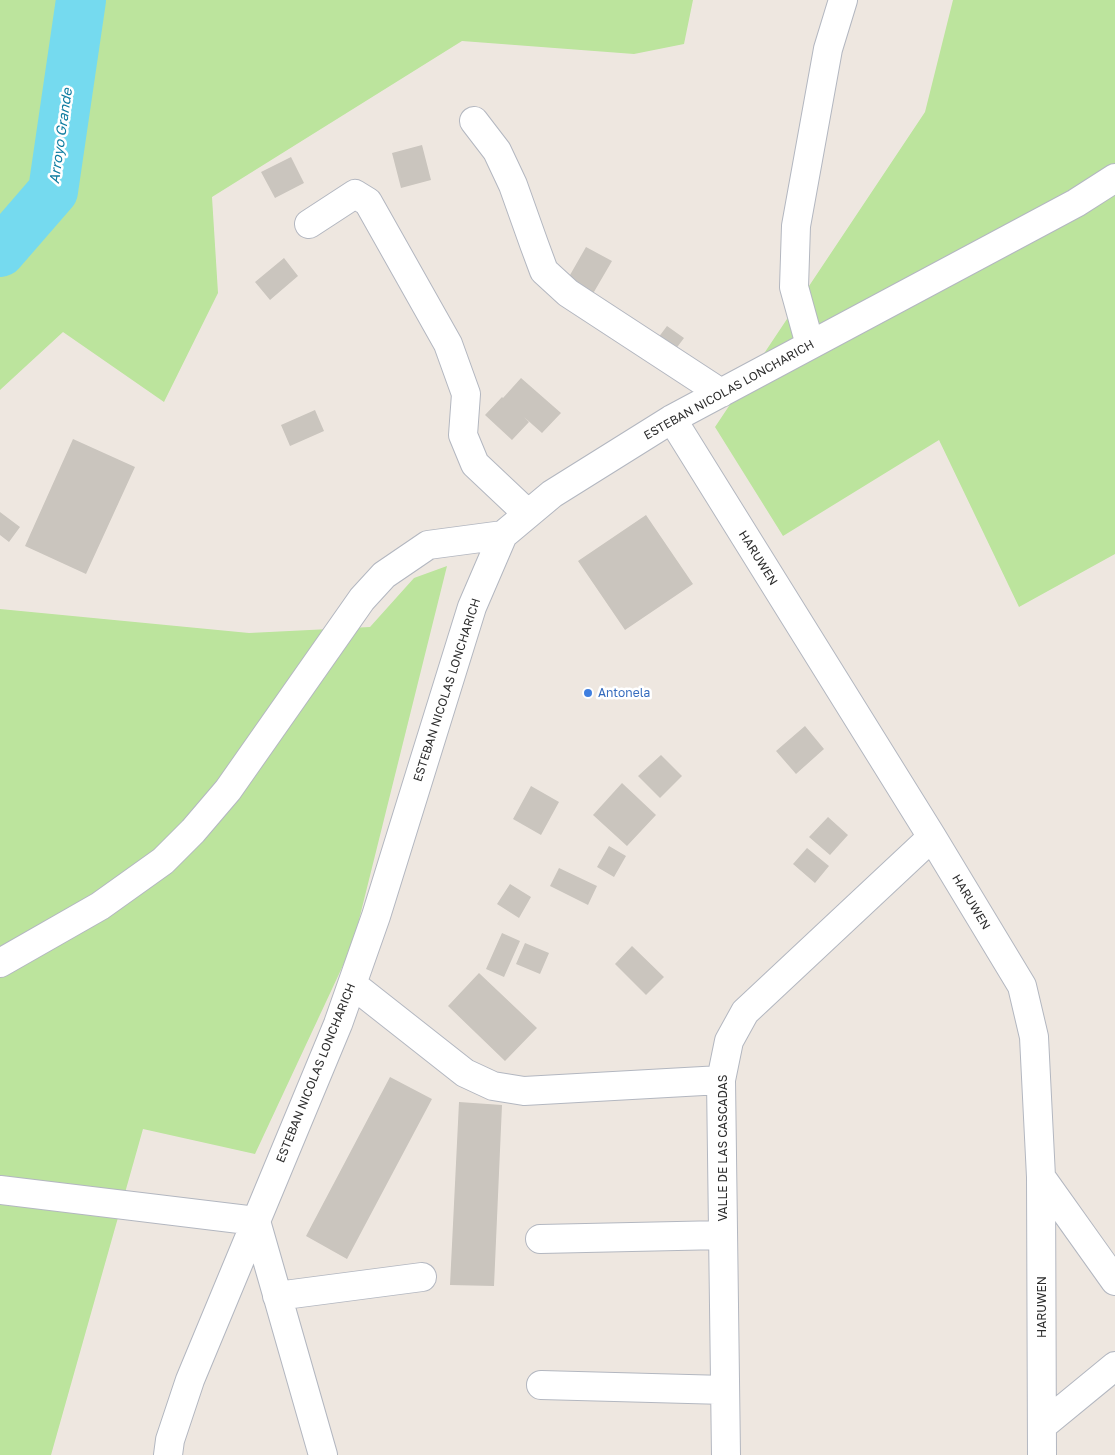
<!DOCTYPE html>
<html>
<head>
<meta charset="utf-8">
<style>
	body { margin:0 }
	canvas { display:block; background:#eee7e0 }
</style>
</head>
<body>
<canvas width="1115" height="1455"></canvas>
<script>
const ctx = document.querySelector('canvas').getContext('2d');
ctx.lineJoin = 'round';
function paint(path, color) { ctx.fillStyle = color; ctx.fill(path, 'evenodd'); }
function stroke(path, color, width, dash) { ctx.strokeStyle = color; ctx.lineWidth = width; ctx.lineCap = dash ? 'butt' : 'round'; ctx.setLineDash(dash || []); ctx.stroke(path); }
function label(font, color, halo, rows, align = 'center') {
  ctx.font = font + ' "Golos Text",sans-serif'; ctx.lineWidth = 5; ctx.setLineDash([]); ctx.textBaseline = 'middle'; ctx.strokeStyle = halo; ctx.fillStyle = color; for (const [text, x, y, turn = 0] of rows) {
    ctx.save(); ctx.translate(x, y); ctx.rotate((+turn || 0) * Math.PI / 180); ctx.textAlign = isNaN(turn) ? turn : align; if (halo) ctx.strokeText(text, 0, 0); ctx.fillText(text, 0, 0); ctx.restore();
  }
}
paint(new Path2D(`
	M 0,0 L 693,0 L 684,44 L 634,54 L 462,41 L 212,197 L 218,293 L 164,402 L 63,332 L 0,390 Z
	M 953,0 L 1115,0 L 1115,554 L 1019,607 L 939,440 L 783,536 L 715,427 L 925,112 Z
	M 447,566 L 353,944 L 255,1154 L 143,1129 L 51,1455 L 0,1455 L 0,609 L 249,633 L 370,627 L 414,578 Z`), '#bce49d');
stroke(new Path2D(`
	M 0,252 L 53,191 L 81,0`), '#75daef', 50);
paint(new Path2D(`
	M 422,145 L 431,180 L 401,188 L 392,153 Z
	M 291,157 L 304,183 L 275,198 L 261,172 Z
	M 586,247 L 612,261 L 591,297 L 566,282 Z
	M 284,258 L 298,276 L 270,300 L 255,282 Z
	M 667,326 L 684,338 L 672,354 L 655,342 Z
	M 521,378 L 561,413 L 542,433 L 524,417 L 529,422 L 512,440 L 485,415 L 502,397 L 503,398 Z
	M 315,410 L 324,431 L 290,446 L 281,425 Z
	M 73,439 L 135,467 L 86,574 L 25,546 Z
	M 0,512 L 20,527 L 9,542 L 0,535 Z
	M 646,515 L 693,584 L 625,630 L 578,561 Z
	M 805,726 L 824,749 L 796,774 L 776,751 Z
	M 661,755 L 682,776 L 660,798 L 638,776 Z
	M 622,783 L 656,815 L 627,846 L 593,815 Z
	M 531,786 L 559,802 L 541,835 L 513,819 Z
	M 828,817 L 848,835 L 830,855 L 809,837 Z
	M 609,846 L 626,856 L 614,877 L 597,867 Z
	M 807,848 L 829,866 L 815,883 L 793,864 Z
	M 559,868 L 597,886 L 588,905 L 550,886 Z
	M 510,884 L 531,897 L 519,918 L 497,904 Z
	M 502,933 L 520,941 L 504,977 L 486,969 Z
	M 525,943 L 549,953 L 540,974 L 516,964 Z
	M 632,946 L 664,977 L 646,995 L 615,964 Z
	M 479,973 L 537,1028 L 505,1061 L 448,1006 Z
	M 390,1077 L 432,1099 L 347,1259 L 306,1236 Z
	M 459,1102 L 502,1105 L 494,1286 L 450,1285 Z`), '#cac5be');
const minor = new Path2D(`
	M 474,121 L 497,151 L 513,185 L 534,244 L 544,271 L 568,293 L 721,393
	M 309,224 L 355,194 L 368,202 L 448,344 L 466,394 L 463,435 L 475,464 L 528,514
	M 810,345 L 794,287 L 796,226 L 828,49 L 843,0
	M 672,419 L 932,837 L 1022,986 L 1034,1037 L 1041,1177 L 1042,1455
	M 0,963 L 100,906 L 163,861 L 193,831 L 228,790 L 362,599 L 384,575 L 428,545 L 503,535
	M 352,984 L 465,1073 L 493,1086 L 524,1091 L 721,1080
	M 1041,1177 L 1115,1281
	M 0,1190 L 256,1221 L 323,1455
	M 540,1239 L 723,1235
	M 277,1296 L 422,1277
	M 541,1385 L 725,1390
	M 1042,1426 L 1115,1366
	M 168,1455 L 170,1440 L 190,1380 L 338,1024 L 376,916 L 472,607 L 503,535 L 552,494 L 672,419 L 1076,203 L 1115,178
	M 726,1455 L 721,1080 L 729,1041 L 745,1012 L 932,837`);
stroke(minor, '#b3b7c0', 30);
stroke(minor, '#fff', 28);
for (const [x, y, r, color] of [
	[588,693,5,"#3f7fe0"]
]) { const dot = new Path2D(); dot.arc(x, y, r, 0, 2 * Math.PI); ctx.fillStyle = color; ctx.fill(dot); stroke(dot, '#fff', 2); }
label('12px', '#2d2d2d', '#fff', [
	["ESTEBAN NICOLAS LONCHARICH",729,390,-29],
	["HARUWEN",758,558,58],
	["ESTEBAN NICOLAS LONCHARICH",447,690,-72],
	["HARUWEN",971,902,59],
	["ESTEBAN NICOLAS LONCHARICH",316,1073,-68],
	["VALLE DE LAS CASCADAS",723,1148,-90],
	["HARUWEN",1042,1307,-90]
]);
label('12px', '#366cbe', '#fff', [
	["Antonela",598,693]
], 'left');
label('italic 14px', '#0e7ca0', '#fff', [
	["Arroyo Grande",61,136,-82]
]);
</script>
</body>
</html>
